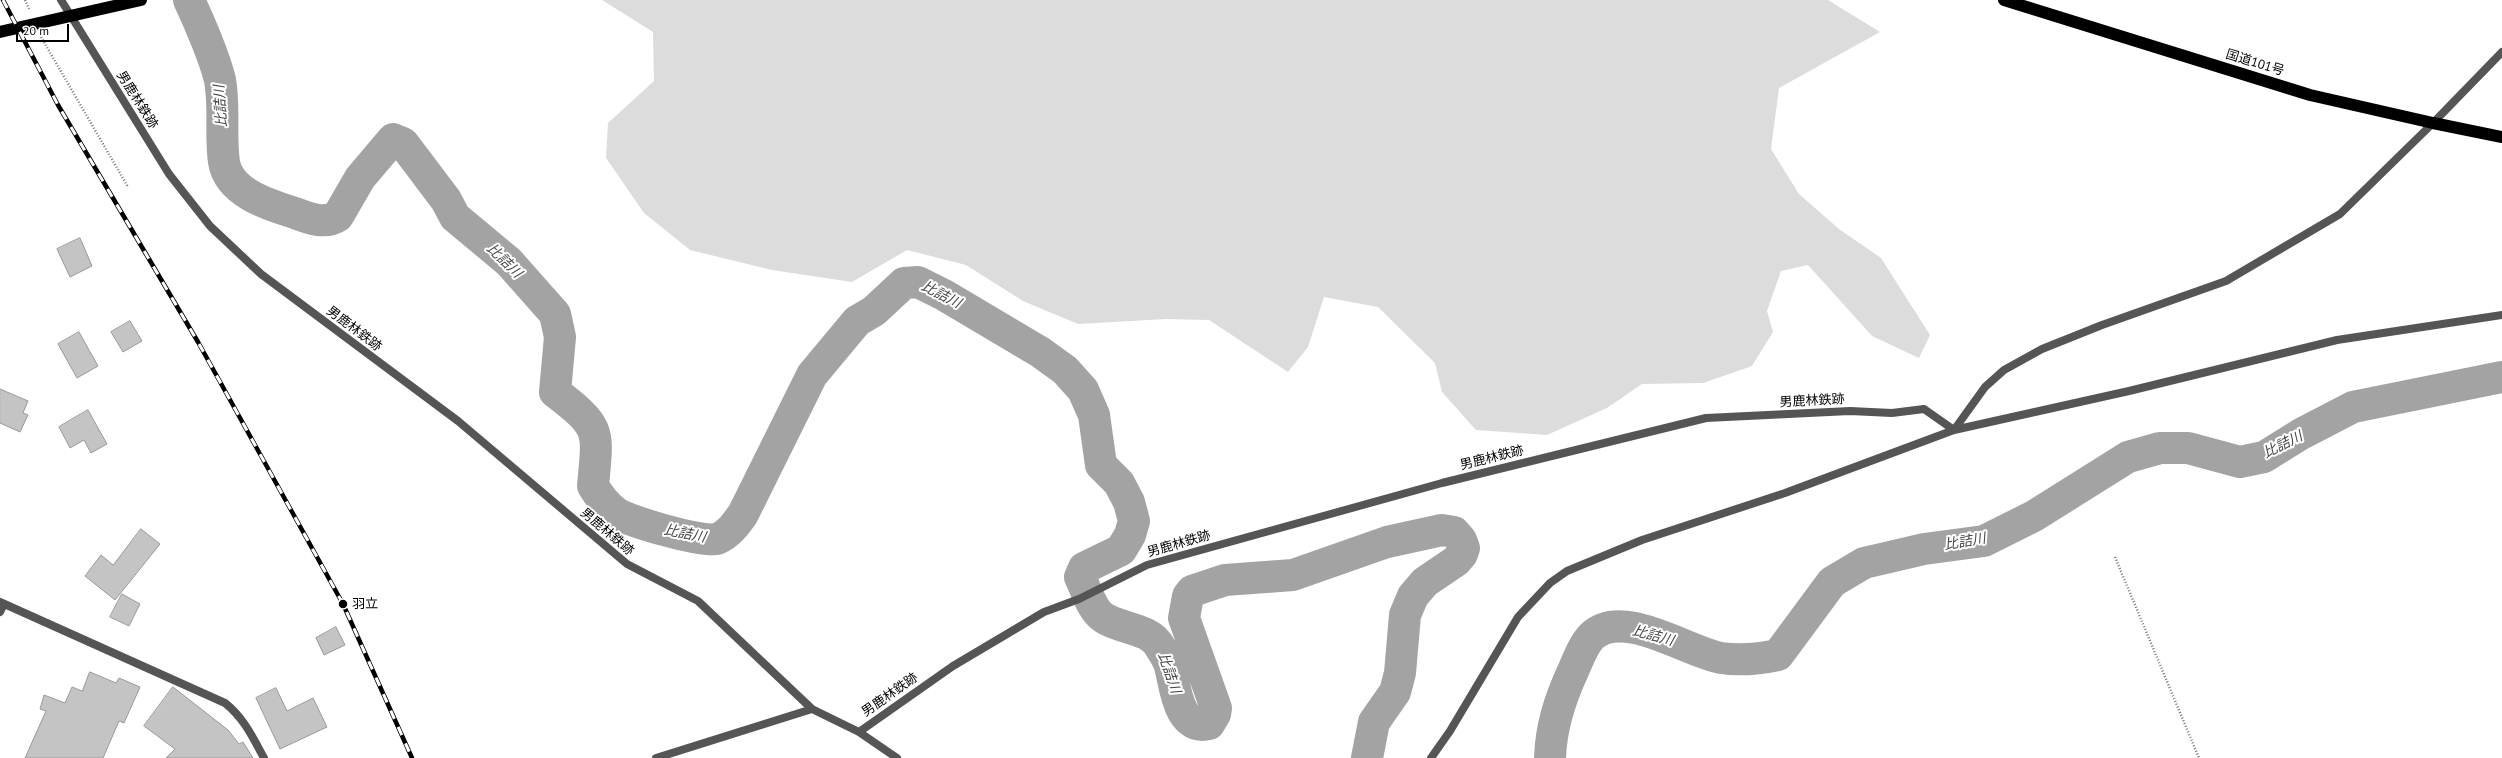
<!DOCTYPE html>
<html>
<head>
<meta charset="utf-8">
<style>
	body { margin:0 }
	#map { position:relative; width:2502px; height:758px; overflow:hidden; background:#fff; font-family:"PT Sans",sans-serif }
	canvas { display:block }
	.scale { position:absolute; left:16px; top:24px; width:53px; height:18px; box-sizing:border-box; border:2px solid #000; border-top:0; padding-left:5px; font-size:12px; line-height:14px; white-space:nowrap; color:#000; -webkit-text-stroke:3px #fff; paint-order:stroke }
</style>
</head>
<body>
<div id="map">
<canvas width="2502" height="758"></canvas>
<div class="scale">20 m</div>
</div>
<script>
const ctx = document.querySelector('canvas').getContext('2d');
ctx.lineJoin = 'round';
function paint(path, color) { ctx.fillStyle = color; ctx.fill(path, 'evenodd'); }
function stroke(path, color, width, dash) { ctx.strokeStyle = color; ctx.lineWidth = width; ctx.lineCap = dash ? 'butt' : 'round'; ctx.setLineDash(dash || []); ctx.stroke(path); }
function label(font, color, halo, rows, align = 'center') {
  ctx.font = font + ' "PT Sans","Noto Sans JP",sans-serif'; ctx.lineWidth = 4; ctx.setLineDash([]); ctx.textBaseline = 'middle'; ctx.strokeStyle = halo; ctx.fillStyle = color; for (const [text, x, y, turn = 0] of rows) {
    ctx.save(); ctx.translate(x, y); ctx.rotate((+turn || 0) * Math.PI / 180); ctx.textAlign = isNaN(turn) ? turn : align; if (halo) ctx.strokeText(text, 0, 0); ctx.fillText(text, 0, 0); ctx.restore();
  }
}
paint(new Path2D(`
	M 602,0 L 1828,0 L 1880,32 L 1779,88 L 1771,149 L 1799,194 L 1839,229 L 1881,258 L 1930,335 L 1919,358 L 1872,336 L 1808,265 L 1781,271 L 1767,311 L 1773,332 L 1752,366 L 1703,383 L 1642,384 L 1607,408 L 1547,435 L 1476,430 L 1442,392 L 1435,363 L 1378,307 L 1324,297 L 1308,347 L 1288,372 L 1209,320 L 1166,319 L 1078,324 L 1023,301 L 966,265 L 907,250 L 852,282 L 772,270 L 690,250 L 644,213 L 606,158 L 608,123 L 654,81 L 653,32 Z`), '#dcdcdc');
stroke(new Path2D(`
	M 189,0 C 199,21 215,59 220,80 C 225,107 220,135 224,162 C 229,193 269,205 295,213 C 308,218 325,225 338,216 L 360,178 L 393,139 L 403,143 L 446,200 L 455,217 L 509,262 L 555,314 L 560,337 L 555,392 C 602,428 598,430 593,486 C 599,496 606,505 615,512 C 626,521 704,543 717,539 C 729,534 736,524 743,514 L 812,375 L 857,321 L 874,311 L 904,283 L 918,282 L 944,295 L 1040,352 L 1065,370 L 1083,390 L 1094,415 L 1101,465 L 1119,483 L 1129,502 L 1134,521 L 1130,535 L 1121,550 L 1084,568 L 1080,577 C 1086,589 1092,611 1104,618 C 1121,629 1150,628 1160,647 C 1164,653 1168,659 1170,666 C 1175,685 1178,732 1209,724 L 1215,714 L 1216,708 L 1184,618 L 1188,596 L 1192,591 L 1225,580 L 1293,575 L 1387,542 L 1442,530 L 1454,532 L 1461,540 L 1464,548 L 1462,554 L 1456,561 L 1425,582 L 1413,596 L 1405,615 L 1400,673 L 1395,692 L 1374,722 L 1367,758
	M 1550,758 C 1551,726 1560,699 1573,671 C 1578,660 1583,645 1592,636 C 1623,607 1687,652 1721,658 C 1741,661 1759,659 1778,655 L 1832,582 L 1864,563 L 1924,549 L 1984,541 L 2034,516 L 2128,457 L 2160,448 L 2188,448 L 2240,462 L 2264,457 L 2301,434 L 2353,407 L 2502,377`), '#a3a3a3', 32);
const building = new Path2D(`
	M 80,238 L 92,266 L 70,277 L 57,249 Z
	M 130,321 L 142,341 L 123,352 L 111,332 Z
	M 79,332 L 98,366 L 77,378 L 58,344 Z
	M 0,389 L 28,401 L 23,413 L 28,415 L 20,432 L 0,423 Z
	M 88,410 L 107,444 L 91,453 L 84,440 L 70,448 L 59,427 Z
	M 141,529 L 160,544 L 115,600 L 85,576 L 101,555 L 113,565 Z
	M 122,594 L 140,604 L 129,626 L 110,617 Z
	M 336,627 L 345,645 L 324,655 L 316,638 Z
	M 90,672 L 116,683 L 119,678 L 140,687 L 124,723 L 119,721 L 103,758 L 25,758 L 46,711 L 40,709 L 44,695 L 65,703 L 72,687 L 82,691 Z
	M 173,687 L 228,730 L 239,744 L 243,742 L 253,758 L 166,758 L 175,749 L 144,726 Z
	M 276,688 L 287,711 L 313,698 L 327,727 L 280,749 L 256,698 Z`);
paint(building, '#c4c4c4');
stroke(building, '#999', 1);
stroke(new Path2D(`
	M 25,0 L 30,11
	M 41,37 L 128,187
	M 2115,557 L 2199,758`), '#777', 2.5, [1, 2]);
stroke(new Path2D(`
	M 61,0 L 169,174 L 210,226 L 261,274 L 458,421 L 627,564 L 698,601 L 812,709 L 859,732 L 897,758
	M 1954,430 L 1985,387 L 2004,370 L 2042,349 L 2102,325 L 2226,281 L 2340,214 L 2433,123 L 2502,52
	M 0,602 L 225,703 C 244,718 253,738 264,758
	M 0,612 L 4,604
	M 859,732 L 953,666 L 1044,612 L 1079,599 L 1147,565 L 1442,483 L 1706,418 L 1850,411 L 1892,413 L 1924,409 L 1954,430
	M 656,758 L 812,709
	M 1431,758 L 1450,731 L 1518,617 L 1550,583 L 1567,571 L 1642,540 L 1785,493 L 1954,430 L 2129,391 L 2337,340 L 2502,315`), '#555', 8);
stroke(new Path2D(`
	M 2004,0 L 2310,95 L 2433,123 L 2502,137
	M 0,32 L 141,0`), '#000', 12);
const rail = new Path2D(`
	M 3,0 L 58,105 L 198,342 L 343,604 L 412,758`);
stroke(rail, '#000', 4.5);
stroke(rail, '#fff', 3, [9]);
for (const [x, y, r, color] of [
	[343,604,5,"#000"]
]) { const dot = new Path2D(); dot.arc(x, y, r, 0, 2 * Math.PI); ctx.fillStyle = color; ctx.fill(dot); stroke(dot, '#fff', 1.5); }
label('13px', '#000', '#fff', [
	["国道101号",2255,63,17],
	["男鹿林鉄跡",137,100,58],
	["男鹿林鉄跡",354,329,37],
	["男鹿林鉄跡",1812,401,-3],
	["男鹿林鉄跡",1492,458,-14],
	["男鹿林鉄跡",607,532,40],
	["男鹿林鉄跡",1179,544,-16],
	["男鹿林鉄跡",890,695,-35]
]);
label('13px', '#000', '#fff', [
	["羽立",352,604]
], 'left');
label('italic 14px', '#444', '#fff', [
	["比詰川",221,106,-94],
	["比詰川",504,261,44],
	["比詰川",941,295,27],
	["比詰川",2283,445,-27],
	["比詰川",685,534,11],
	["比詰川",1965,542,-10],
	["比詰川",1653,636,15],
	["比詰川",1169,673,71]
]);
</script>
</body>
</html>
